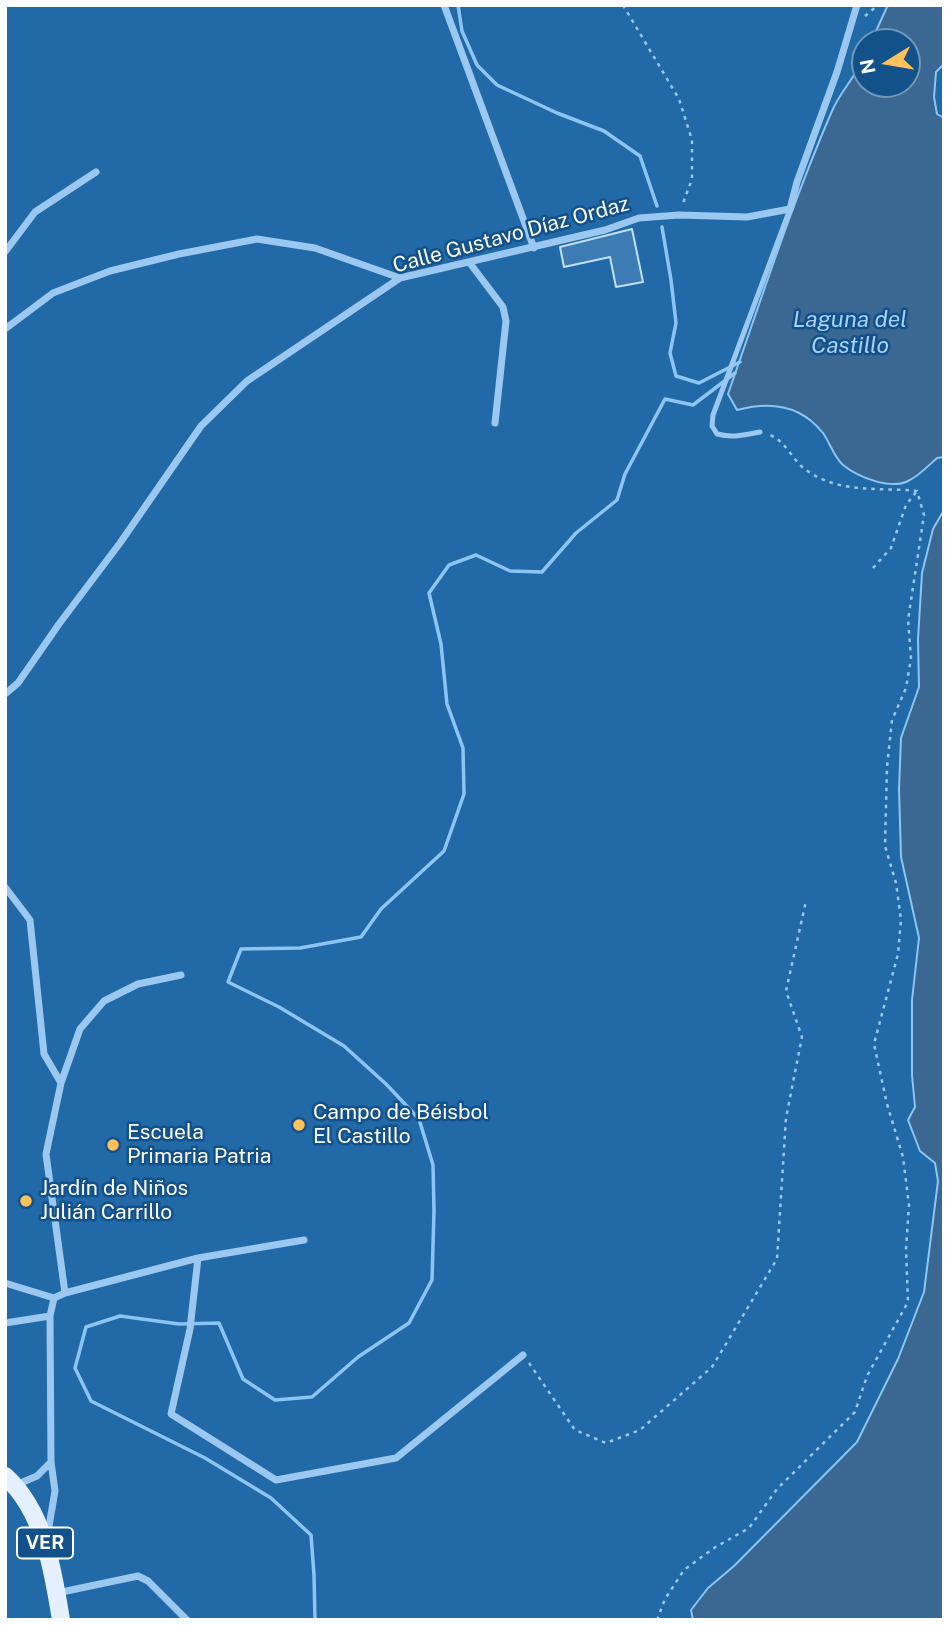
<!DOCTYPE html>
<html>
<head>
<meta charset="utf-8">
<style>
	body { margin:0 }
	#map { position:relative; width:949px; height:1625px; overflow:hidden; background:#13518a; font-family:"Public Sans",sans-serif }
	canvas { display:block }
	.frame { position:absolute; inset:0; border:7px solid #fff; pointer-events:none }
	.north { position:absolute; left:851px; top:28px; width:70px; height:70px; box-sizing:border-box; background:#13518a; border:2px solid #7197b9; border-radius:50%; rotate:259deg; font-size:19px; font-weight:700; line-height:28px; text-align:center; color:#fff }
	.north::after { content:''; display:block; margin:auto; width:24px; height:32px; background:#ffc25a; clip-path:polygon(50% 0,100% 100%,50% 72%,0 100%) }
</style>
</head>
<body>
<div id="map">
<canvas width="949" height="1625"></canvas>
<div class="frame"></div>
<div class="north">N</div>
</div>
<script>
const ctx = document.querySelector('canvas').getContext('2d');
ctx.lineJoin = 'round';
function paint(path, color) { ctx.fillStyle = color; ctx.fill(path, 'evenodd'); }
function stroke(path, color, width, dash) { ctx.strokeStyle = color; ctx.lineWidth = width; ctx.lineCap = dash ? 'butt' : 'round'; ctx.setLineDash(dash || []); ctx.stroke(path); }
function label(font, color, halo, rows, align = 'center') {
  ctx.font = font + ' "Public Sans",sans-serif'; ctx.lineWidth = 5; ctx.setLineDash([]); ctx.textBaseline = 'middle'; ctx.strokeStyle = halo; ctx.fillStyle = color; for (const [text, x, y, turn = 0] of rows) {
    ctx.save(); ctx.translate(x, y); ctx.rotate((+turn || 0) * Math.PI / 180); ctx.textAlign = isNaN(turn) ? turn : align; if (halo) ctx.strokeText(text, 0, 0); ctx.fillText(text, 0, 0); ctx.restore();
  }
}
paint(new Path2D(`
	M 5,5 L 944,5 L 944,1620 L 5,1620 ZM 865,42 L 907,42 L 907,84 L 865,84 Z`), '#2269a8');
const water = new Path2D(`
	M 890,5 L 944,5 L 944,64 L 936,72 L 934,97 L 937,114 L 944,118 L 944,457 L 937,458 C 928,466 919,476 908,481 C 890,490 858,477 843,465 C 834,457 830,443 823,433 C 801,405 770,401 737,410 L 728,394 C 761,300 792,203 832,111 C 840,92 856,76 865,56 L 865,84 L 907,84 L 907,42 L 871,42 L 887,7 Z
	M 944,510 L 944,1620 L 693,1620 L 691,1610 L 708,1588 L 734,1566 L 857,1442 L 898,1359 L 924,1292 L 938,1181 L 935,1163 L 920,1151 L 908,1120 L 915,1107 L 912,1075 L 912,1000 L 919,938 L 901,857 L 899,789 L 901,738 L 919,687 L 918,639 L 922,573 L 933,529 Z`);
paint(water, '#3a6892');
stroke(water, '#8cc5f3', 2);
stroke(new Path2D(`
	M 458,5 L 462,31 L 477,65 L 497,85 L 557,113 L 604,131 L 640,156 L 657,206
	M 662,227 L 671,280 L 676,323 L 670,353 L 676,376 L 699,383 L 740,362
	M 315,1620 L 314,1575 L 311,1535 L 271,1498 L 205,1458 L 91,1401 L 75,1368 L 86,1327 L 120,1316 L 179,1324 L 219,1323 L 243,1379 L 275,1400 L 312,1397 L 358,1357 L 409,1323 L 432,1280 L 434,1211 L 433,1165 L 419,1119 L 386,1084 L 344,1046 L 279,1007 L 228,982 L 241,949 L 300,948 L 361,937 L 381,909 L 444,851 L 464,794 L 463,748 L 447,704 L 441,644 L 429,593 L 449,565 L 476,555 L 510,571 L 542,572 L 576,533 L 617,500 L 625,474 L 665,399 L 693,405 L 735,373`), '#8cc5f3', 3.5);
const building = new Path2D(`
	M 632,229 L 643,282 L 616,287 L 610,257 L 564,267 L 560,247 Z`);
paint(building, '#3c7bb4');
stroke(building, '#c1e0fc', 2);
stroke(new Path2D(`
	M 623,5 L 679,99 L 692,140 L 692,179 L 682,206
	M 865,16 L 878,5
	M 873,568 L 891,548 L 906,505 L 917,491
	M 529,1363 L 575,1430 L 606,1443 L 640,1430 L 712,1367 L 777,1259 L 786,1118 L 802,1037 L 786,991 L 806,901
	M 657,1620 L 665,1599 L 684,1570 L 714,1548 L 749,1528 L 777,1489 L 855,1412 L 867,1376 L 908,1302 L 906,1249 L 909,1205 L 903,1157 L 887,1104 L 874,1044 L 898,954 L 901,920 L 896,883 L 885,846 L 887,767 L 892,720 L 906,688 L 911,658 L 908,620 L 924,515 L 917,491 C 880,487 839,494 806,470 C 792,460 785,439 767,434`), '#9bc8f0', 2.5, [3.5, 5]);
stroke(new Path2D(`
	M 760,432 C 745,435 731,438 717,434 L 712,426 L 713,415 L 790,209`), '#9bc8f0', 5);
stroke(new Path2D(`
	M 444,5 L 534,248
	M 5,252 L 35,212 L 96,172
	M 469,262 L 503,307 L 506,321 L 495,423
	M 5,329 L 53,293 L 110,271 L 179,254 L 257,239 L 315,248 L 400,278
	M 5,694 L 18,683 L 59,624 L 120,543 L 201,426 L 247,381 L 400,278 L 605,230 L 639,218 L 679,215 L 747,217 L 790,209 L 797,182 L 837,72 L 857,5
	M 5,887 L 30,920 L 44,1054 L 61,1083 L 46,1154 L 65,1293 L 54,1298 L 50,1316 L 51,1462 L 55,1491 L 47,1538
	M 61,1083 L 80,1029 L 104,1001 L 138,984 L 181,975
	M 198,1258 L 190,1329 L 171,1414 L 276,1480 L 396,1458 L 523,1355
	M 5,1283 L 54,1298
	M 65,1293 L 198,1258 L 304,1240
	M 5,1323 L 50,1316
	M 16,1485 L 37,1476 L 51,1462
	M 57,1593 L 138,1576 L 148,1581 L 187,1620`), '#9bc8f0', 7);
stroke(new Path2D(`
	M 5,1476 C 44,1511 53,1570 61,1620`), '#e4f0ff', 18);
for (const [x, y, r, color] of [
	[299,1125,7,"#ffc25a"],
	[113,1145,7,"#ffc25a"],
	[26,1201,7,"#ffc25a"]
]) { const dot = new Path2D(); dot.arc(x, y, r, 0, 2 * Math.PI); ctx.fillStyle = color; ctx.fill(dot); stroke(dot, '#13518a', 2.5); }
for (const [x, y, w] of [
	[45,1543,56]
]) { const box = new Path2D(); box.roundRect(x - w / 2, y - 15.5, w, 31, 5); ctx.fillStyle = '#13518a'; ctx.fill(box); stroke(box, '#fff', 2); }
label('bold 19px', '#fff', null, [
	["VER",45,1543]
]);
label('21px', '#fff', '#13518a', [
	["Calle Gustavo Díaz Ordaz",511,235,-15]
]);
label('21px', '#fff', '#13518a', [
	["Campo de Béisbol",313,1113],
	["El Castillo",313,1137],
	["Escuela",127,1133],
	["Primaria Patria",127,1157],
	["Jardín de Niños",40,1189],
	["Julián Carrillo",40,1213]
], 'left');
label('italic 23px', '#a6d2f7', '#13518a', [
	["Laguna del",850,320],
	["Castillo",850,346]
]);
</script>
</body>
</html>
